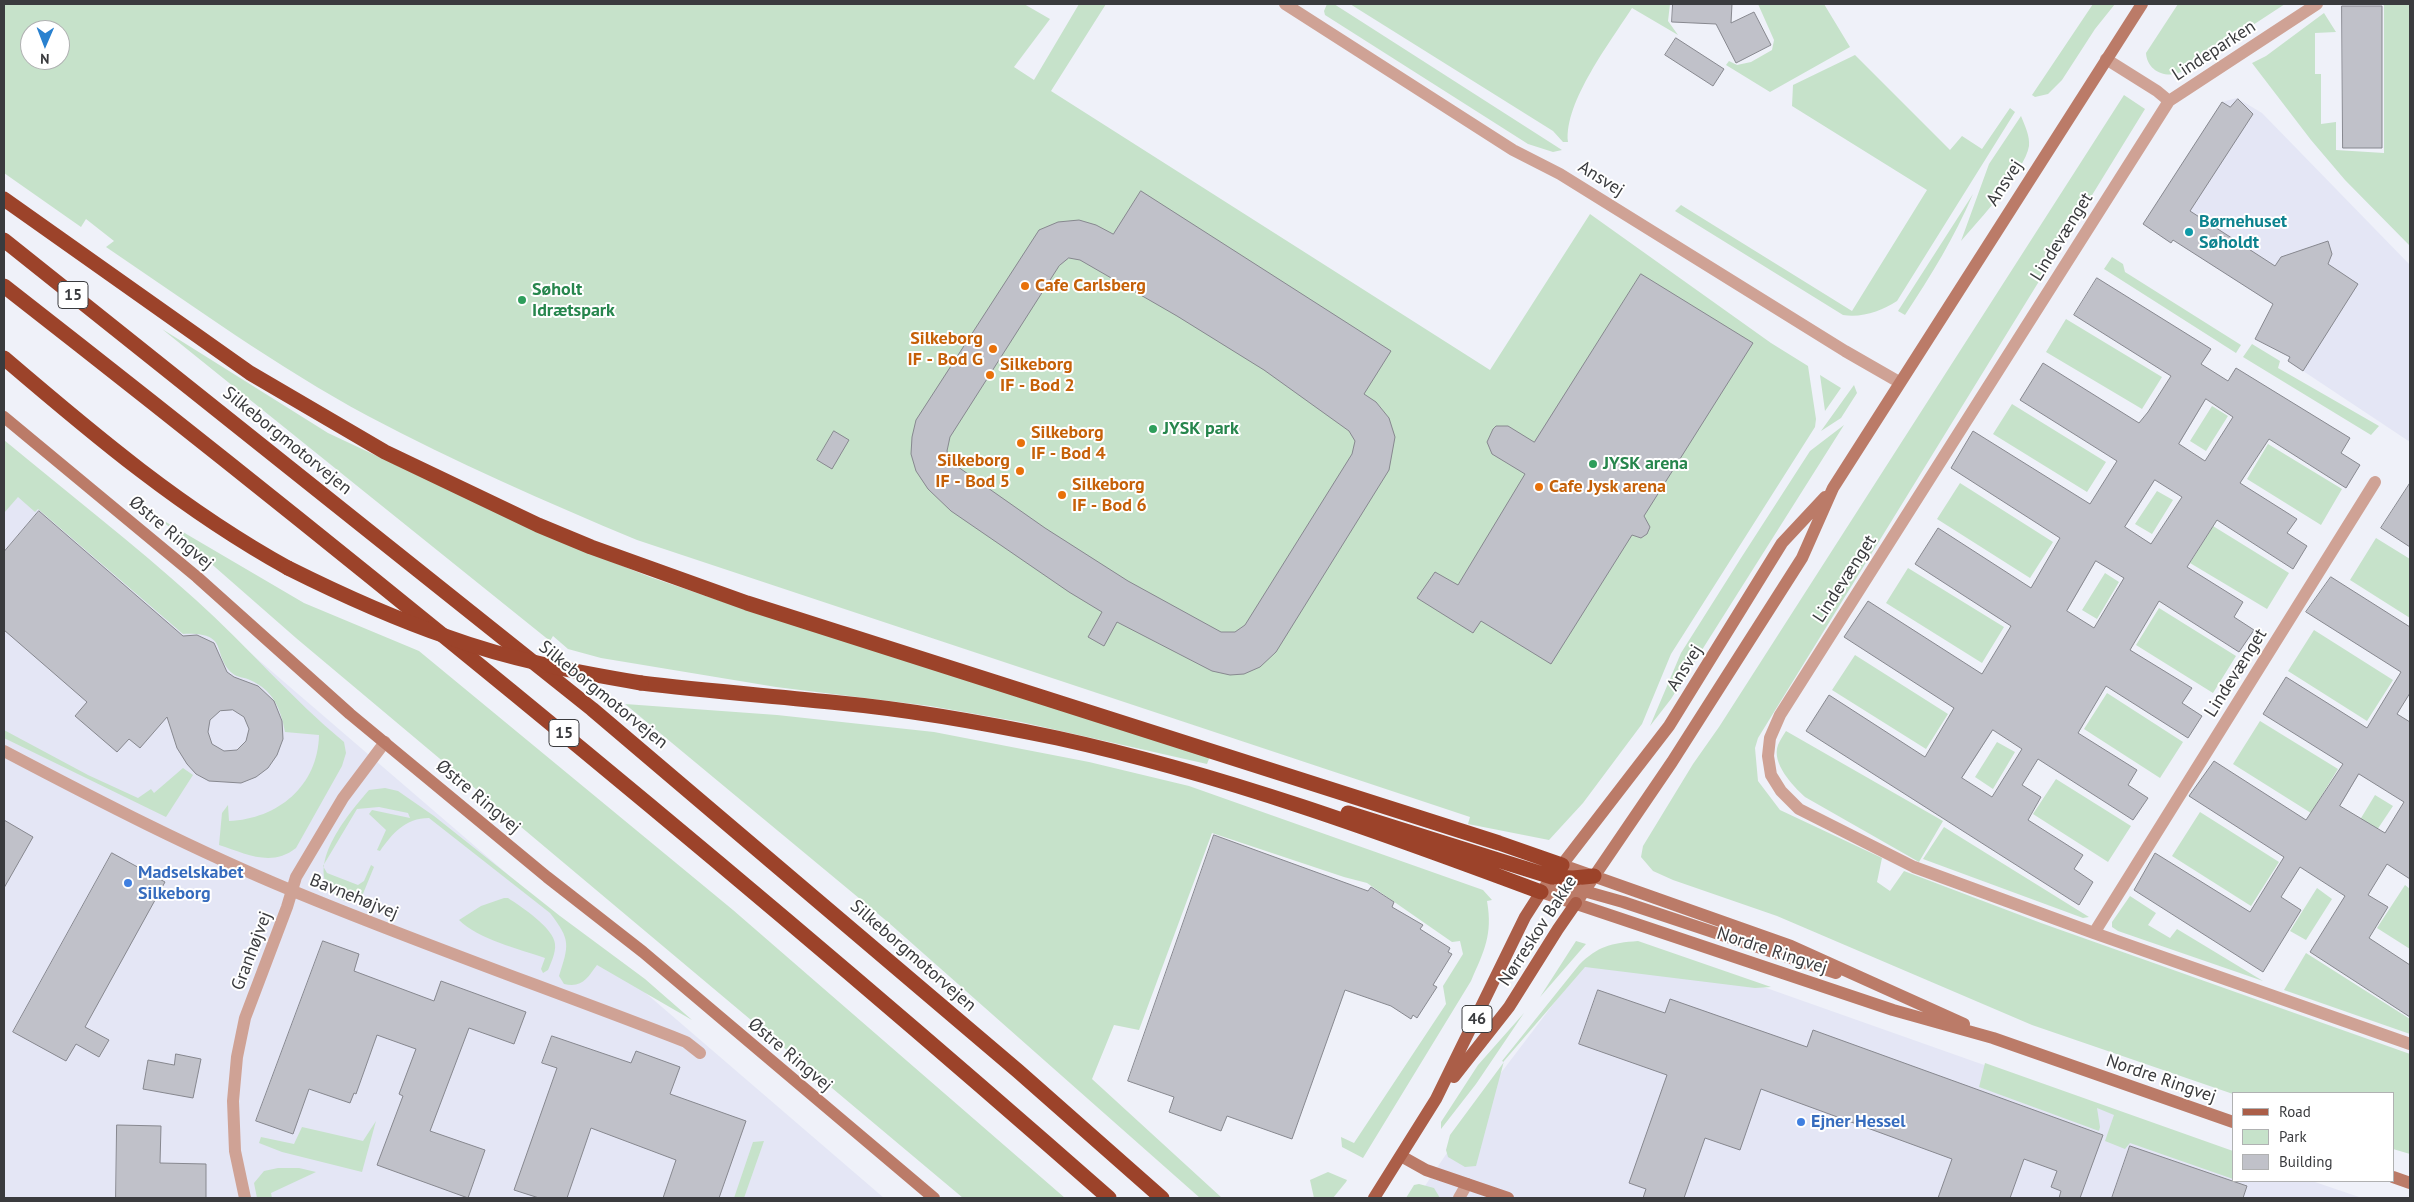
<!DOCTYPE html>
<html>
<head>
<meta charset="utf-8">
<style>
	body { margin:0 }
	#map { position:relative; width:2414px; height:1202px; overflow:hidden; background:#eff1f9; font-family:"PT Sans",sans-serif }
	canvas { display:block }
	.frame { position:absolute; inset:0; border:5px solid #3a3b3e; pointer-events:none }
	.legend { position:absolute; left:2232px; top:1092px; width:162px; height:90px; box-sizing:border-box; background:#fff; border:1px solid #b0b1b2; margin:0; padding:6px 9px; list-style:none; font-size:15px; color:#3a3b3e }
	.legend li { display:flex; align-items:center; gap:10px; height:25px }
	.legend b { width:25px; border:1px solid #b0b1b2 }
	.north { position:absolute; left:20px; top:20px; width:50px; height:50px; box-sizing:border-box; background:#fff; border:1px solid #b0b1b2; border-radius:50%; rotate:181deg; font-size:14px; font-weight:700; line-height:20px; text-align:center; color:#3a3b3e }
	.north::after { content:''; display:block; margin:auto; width:18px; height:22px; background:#2981cf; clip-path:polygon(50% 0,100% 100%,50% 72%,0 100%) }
</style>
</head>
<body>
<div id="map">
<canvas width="2414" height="1202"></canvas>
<div class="frame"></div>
<ul class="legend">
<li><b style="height:6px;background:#ab5e48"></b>Road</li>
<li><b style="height:14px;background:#c6e2ca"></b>Park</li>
<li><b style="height:14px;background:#c0c1c9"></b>Building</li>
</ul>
<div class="north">N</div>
</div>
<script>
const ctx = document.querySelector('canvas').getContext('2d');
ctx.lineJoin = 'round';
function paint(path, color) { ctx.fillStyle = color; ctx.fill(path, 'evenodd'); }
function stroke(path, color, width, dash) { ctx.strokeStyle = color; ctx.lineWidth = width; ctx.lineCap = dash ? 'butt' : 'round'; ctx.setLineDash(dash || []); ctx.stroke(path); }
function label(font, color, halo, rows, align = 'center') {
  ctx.font = font + ' "PT Sans",sans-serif'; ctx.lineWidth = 4; ctx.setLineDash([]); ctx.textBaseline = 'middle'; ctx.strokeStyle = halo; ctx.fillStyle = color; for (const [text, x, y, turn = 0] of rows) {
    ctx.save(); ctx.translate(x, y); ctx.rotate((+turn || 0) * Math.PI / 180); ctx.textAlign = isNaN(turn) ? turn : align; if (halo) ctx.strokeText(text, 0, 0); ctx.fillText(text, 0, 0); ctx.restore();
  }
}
paint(new Path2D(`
	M 2237,98 L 2262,113 L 2410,265 L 2410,442 L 2288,361 L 2292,354 L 2294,318 L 2173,240 L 2171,243 L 2143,224 L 2222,102 Z
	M 4,441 L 884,1198 L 4,1198 Z
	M 1586,961 L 1724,973 L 2233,1153 L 2233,1181 L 2312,1181 L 2362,1198 L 1417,1198 L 1494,1082 Z`), '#e4e6f5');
paint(new Path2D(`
	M 4,4 L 1024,4 L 1050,19 L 1014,67 L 1034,80 L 1079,4 L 1106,4 L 1051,91 L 1490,370 L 1590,214 L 1771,343 L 1808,366 L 1816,419 L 1815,427 L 1671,654 L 1642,724 L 1583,803 L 1549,840 L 1468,824 L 1470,817 L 637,540 C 546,502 455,462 368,416 C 277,367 192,305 106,247 L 114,241 L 86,219 L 81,227 L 4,173 ZM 30,30 L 60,30 L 60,60 L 30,60 Z
	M 1327,4 L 1334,4 L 1562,150 L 1553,152 L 1528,144 L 1325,15 L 1324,11 Z
	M 1350,4 L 1670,4 L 1668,21 L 1678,35 L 1632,8 C 1611,41 1564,102 1568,142 L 1563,142 L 1553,131 Z
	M 1758,4 L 1824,4 L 1850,47 L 1770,92 L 1726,65 L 1729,61 L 1737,65 L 1751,62 L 1772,50 L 1774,40 Z
	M 2093,4 L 2115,4 L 2095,29 L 2062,80 L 2048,94 L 2035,97 L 2032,95 Z
	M 2178,4 L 2285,4 L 2181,72 C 2166,79 2147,71 2146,53 Z
	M 2384,4 L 2410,4 L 2410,246 L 2345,180 L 2311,140 L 2252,63 L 2266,56 L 2324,13 L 2336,32 L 2315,33 L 2315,74 L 2321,74 L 2321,124 L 2336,122 L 2336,150 L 2384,153 Z
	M 1855,55 L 1950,150 L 1962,136 L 1982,149 L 2010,108 L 2015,112 L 1897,301 C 1882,311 1862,318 1843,315 L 1675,211 L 1681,205 L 1852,311 L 1927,190 L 1792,106 L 1793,85 Z
	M 2124,95 L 2145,109 L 1758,738 L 1755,748 L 1758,781 L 1780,810 L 1882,858 L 1877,882 L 1890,891 L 1904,871 L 2041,923 L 2410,1054 L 2410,1154 L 2393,1149 L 2393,1093 L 2233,1094 L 2032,1025 L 1777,916 L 1673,880 L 1653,871 L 1641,857 L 1643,846 L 1693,764 L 1719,727 Z
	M 2021,116 C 2025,126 2030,136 2029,146 C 2025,171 1978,221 1961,241 L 1989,164 Z
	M 1973,194 C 1954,238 1932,274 1905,315 L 1898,311 Z
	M 2112,257 L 2123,264 L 2125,272 L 2241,345 L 2236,353 L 2104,269 Z
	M 2066,319 L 2162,377 L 2142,409 L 2046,352 Z
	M 162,329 L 328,433 L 545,535 L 650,577 L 762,615 L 1210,756 L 1207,764 L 1021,722 L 930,706 L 776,687 L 601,658 L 568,649 L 553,636 L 550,641 Z
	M 2252,344 L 2280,361 L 2278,368 L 2379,426 L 2371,435 L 2243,357 Z
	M 1820,375 L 1841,388 L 1825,411 Z
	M 1854,385 L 1857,393 L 1841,418 L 1821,431 Z
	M 2012,404 L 2106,462 L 2087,492 L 1993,434 Z
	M 2212,406 L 2228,416 L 2206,451 L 2190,441 Z
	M 1844,425 L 1671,699 L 1650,726 L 1681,653 L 1741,558 L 1810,451 Z
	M 4,440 C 68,493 134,544 196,600 C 247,646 292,699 344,742 L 346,753 L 342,766 L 296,848 C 271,868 245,853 219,845 L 222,813 L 228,805 L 229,821 C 278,819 318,786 319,735 L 285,732 C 281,709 273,690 250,680 C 244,677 237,678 232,673 C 211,654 231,632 183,634 L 38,509 L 35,512 L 18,497 L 4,513 Z
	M 2268,444 L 2342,489 L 2321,525 L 2247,479 Z
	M 1960,483 L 2053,542 L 2030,578 L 1937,519 Z
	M 2157,491 L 2173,500 L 2152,534 L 2135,524 Z
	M 159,518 L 304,603 L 419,651 L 733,910 L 1065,1198 L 963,1198 L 296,638 Z
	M 2213,526 L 2289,573 L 2267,609 L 2190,563 Z
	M 2376,538 L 2410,559 L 2410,618 L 2350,580 Z
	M 1908,568 L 2004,627 L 1982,663 L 1886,603 Z
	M 2105,573 L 2119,582 L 2097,619 L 2082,610 Z
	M 2159,608 L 2236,656 L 2213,693 L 2136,645 Z
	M 2314,630 L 2393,680 L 2367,721 L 2288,671 Z
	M 1855,655 L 1948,714 L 1926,749 L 1832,690 Z
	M 2107,693 L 2183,742 L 2160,778 L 2084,729 Z
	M 625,704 L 777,715 L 934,732 L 1089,762 L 1189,786 L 1483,890 L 1492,900 L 1487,901 C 1493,935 1484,951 1471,981 L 1363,1158 L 1342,1147 L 1341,1137 L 1354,1143 L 1446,1004 L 1443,986 L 1463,954 L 1460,941 L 1452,942 L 1367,883 L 1344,877 L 1212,833 L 1139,1030 L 1114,1025 L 1092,1079 L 1222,1198 L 1200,1198 L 889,923 Z
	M 2260,721 L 2338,769 L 2311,813 L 2233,764 Z
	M 4,730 L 88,775 L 138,798 L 151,789 L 154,793 L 183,768 L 193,775 L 166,817 L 4,738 Z
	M 1786,731 L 1943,821 L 1919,862 L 1805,797 C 1793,786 1771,763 1778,745 C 1780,740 1783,736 1786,731 Z
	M 1997,742 L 2015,752 L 1993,789 L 1975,777 Z
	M 2056,779 L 2131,826 L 2108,862 L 2033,814 Z
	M 385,788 L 398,791 L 434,816 L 560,916 L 645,979 L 692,1020 L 597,965 C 587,978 583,988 564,984 L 559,976 C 569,945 571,940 550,913 L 429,818 C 405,818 392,834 380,851 L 377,850 L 386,830 L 369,814 L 372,810 L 410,818 L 408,813 L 379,807 L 357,809 L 323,866 L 327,873 L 358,885 L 364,881 L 371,865 L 374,867 L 360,901 C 348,903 340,901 332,892 C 305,864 351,811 369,790 Z
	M 2375,795 L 2393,806 L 2365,848 L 2349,838 Z
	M 2200,812 L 2279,862 L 2251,906 L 2172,856 Z
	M 1944,827 L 2089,917 L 2083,918 L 1923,859 Z
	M 2405,885 L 2410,889 L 2410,949 L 2377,928 Z
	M 2317,888 L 2332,899 L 2306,940 L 2290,931 Z
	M 2130,896 L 2156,913 L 2148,925 L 2170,938 L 2177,929 L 2263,981 L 2118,931 L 2112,927 L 2112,922 Z
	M 504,898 L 508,898 C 520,906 554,928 555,944 C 556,952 551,963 548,970 L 543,973 L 541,969 L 545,958 C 519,949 478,939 459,920 L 481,906 Z
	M 1576,941 L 1586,944 L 1540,997 Z
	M 1638,941 L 1771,987 L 1755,988 L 1585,967 L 1504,1061 L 1476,1166 L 1465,1167 L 1448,1157 L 1446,1150 L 1450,1135 L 1504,1062 L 1502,1061 L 1579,965 C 1598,946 1611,943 1638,941 Z
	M 2306,953 L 2410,1019 L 2410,1034 L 2284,990 Z
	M 1524,1013 L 1476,1084 L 1441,1129 L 1441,1122 L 1478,1065 Z
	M 1985,1063 L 2233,1151 L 2233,1179 L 2130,1143 L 2125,1149 L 2105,1141 L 2114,1115 L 2097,1108 L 2100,1127 L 2099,1131 L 1979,1087 Z
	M 376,1121 L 362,1172 L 282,1152 L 259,1143 L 261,1137 L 294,1144 L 302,1127 L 363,1141 Z
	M 764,1141 L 744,1198 L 734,1198 L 753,1142 Z
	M 278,1168 L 299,1168 L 316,1172 L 271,1193 L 272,1198 L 257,1198 L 254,1183 L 264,1171 Z
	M 1328,1172 L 1347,1180 L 1346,1182 L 1333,1198 L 1314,1198 L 1310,1180 Z
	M 1419,1184 L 1434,1188 L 1440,1198 L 1406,1198 L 1414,1185 Z`), '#c6e2ca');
const building = new Path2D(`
	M 1673,4 L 1732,4 L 1731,23 L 1754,12 L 1771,45 L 1736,63 L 1716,24 L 1672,22 Z
	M 2342,6 L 2382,6 L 2382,148 L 2343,148 Z
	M 1676,38 L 1724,69 L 1713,86 L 1665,55 Z
	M 2238,99 L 2253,114 L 2190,211 L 2275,266 L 2281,257 L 2328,241 L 2332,254 L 2328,264 L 2358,284 L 2303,371 L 2288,361 L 2290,357 L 2255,339 L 2273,304 L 2173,240 L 2171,243 L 2143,224 L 2222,102 L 2230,107 Z
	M 1141,191 L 1391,351 L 1364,394 L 1376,402 L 1389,418 L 1395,437 L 1389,470 L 1276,652 L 1260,667 L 1244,674 L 1230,675 L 1212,671 L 1117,622 L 1104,646 L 1088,637 L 1102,612 L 1069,592 L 951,511 L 928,489 L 916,471 L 911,454 L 912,437 L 916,420 L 1039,230 L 1058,222 L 1079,220 L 1096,225 L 1113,234 ZM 1069,258 L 1080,260 L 1177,316 L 1264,370 L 1349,431 L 1355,441 L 1352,454 L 1245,625 L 1235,632 L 1221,632 L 1128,581 L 1045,528 L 951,462 L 947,451 L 950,437 L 1059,266 Z
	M 1641,274 L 1753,343 L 1644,516 L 1650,527 L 1647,534 L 1641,538 L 1632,535 L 1551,664 L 1481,621 L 1473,633 L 1417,598 L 1435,572 L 1458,585 L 1525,474 L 1492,454 L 1487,442 L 1493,429 L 1496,426 L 1508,426 L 1534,442 Z
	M 2097,278 L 2211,349 L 2201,364 L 2228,381 L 2236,368 L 2350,438 L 2341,453 L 2360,465 L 2346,488 L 2269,439 L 2240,483 L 2297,519 L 2287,533 L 2307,546 L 2293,569 L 2217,520 L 2187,567 L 2243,602 L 2234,617 L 2254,630 L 2239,652 L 2159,601 L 2130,650 L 2192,688 L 2182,703 L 2202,716 L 2188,738 L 2106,686 L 2078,733 L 2137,770 L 2128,785 L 2148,798 L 2133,820 L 2038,759 L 2022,785 L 2041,797 L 2028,820 L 2083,855 L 2074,869 L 2093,882 L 2079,905 L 1806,731 L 1829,695 L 1925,757 L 1954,708 L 1844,637 L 1868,601 L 1982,674 L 2011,626 L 1915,564 L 1938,528 L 2031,588 L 2060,538 L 1951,468 L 1973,431 L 2090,504 L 2117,461 L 2020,400 L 2043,363 L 2139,423 L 2148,412 L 2171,376 L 2074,315 ZM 2206,399 L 2233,417 L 2205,461 L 2179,444 ZM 2155,480 L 2182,497 L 2151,544 L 2125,527 ZM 2096,561 L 2124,578 L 2094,628 L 2067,611 ZM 1993,730 L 2022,749 L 1992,797 L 1962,778 Z
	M 834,431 L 849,440 L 832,469 L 817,460 Z
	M 2410,483 L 2410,547 L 2381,528 Z
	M 39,511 L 183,636 L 197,635 L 214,643 L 227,672 L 234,677 L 258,686 L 274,701 L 282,721 L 283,739 L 277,755 L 268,768 L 256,777 L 241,783 L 209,781 L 196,774 L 187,764 L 177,748 L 167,717 L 140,748 L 129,739 L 117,752 L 75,716 L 87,702 L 4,630 L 4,552 ZM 233,710 L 244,717 L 249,729 L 246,741 L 237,750 L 224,751 L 212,744 L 208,732 L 210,720 L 220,711 Z
	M 2331,577 L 2410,627 L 2410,693 L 2397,714 L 2410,722 L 2410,879 L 2387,864 L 2368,895 L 2388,907 L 2369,938 L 2410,965 L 2410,1017 L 2310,952 L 2345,896 L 2300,867 L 2281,897 L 2301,910 L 2263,972 L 2134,890 L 2155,853 L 2250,912 L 2284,857 L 2189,796 L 2214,761 L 2306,820 L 2343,764 L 2263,714 L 2286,677 L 2367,728 L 2401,672 L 2306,612 ZM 2359,774 L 2404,802 L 2385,833 L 2340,806 Z
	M 4,820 L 33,837 L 4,888 Z
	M 1214,835 L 1368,891 L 1371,887 L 1394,902 L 1392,907 L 1423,925 L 1420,929 L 1450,948 L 1448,952 L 1452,954 L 1433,985 L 1437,987 L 1417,1018 L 1413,1015 L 1411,1019 L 1391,1006 L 1345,990 L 1292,1139 L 1227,1116 L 1221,1131 L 1169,1112 L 1174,1097 L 1128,1081 Z
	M 112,853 L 165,882 L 85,1027 L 109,1040 L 99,1057 L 76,1044 L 66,1061 L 13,1032 Z
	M 323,941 L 359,954 L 354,971 L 434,1001 L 441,981 L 526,1012 L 514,1044 L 469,1028 L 430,1131 L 485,1150 L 468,1198 L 377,1165 L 403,1096 L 399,1094 L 416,1049 L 377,1035 L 356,1094 L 354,1093 L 350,1103 L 309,1089 L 293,1134 L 256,1121 Z
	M 1598,990 L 1665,1013 L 1670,999 L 1807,1047 L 1813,1030 L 2103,1135 L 2080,1198 L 2059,1198 L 2061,1191 L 2051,1187 L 2057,1171 L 2024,1159 L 2010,1198 L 1938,1198 L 1952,1159 L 1761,1089 L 1740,1150 L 1705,1138 L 1684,1198 L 1643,1198 L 1646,1189 L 1629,1183 L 1667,1075 L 1579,1044 Z
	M 552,1036 L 631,1063 L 636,1051 L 680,1067 L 670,1094 L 746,1121 L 719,1198 L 663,1198 L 676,1160 L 591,1128 L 567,1198 L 539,1198 L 514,1190 L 557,1068 L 542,1063 Z
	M 176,1054 L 201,1059 L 193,1098 L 143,1089 L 148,1060 L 174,1065 Z
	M 117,1125 L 161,1126 L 160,1163 L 206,1164 L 206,1198 L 116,1198 Z
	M 2130,1146 L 2247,1186 L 2243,1198 L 2112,1198 Z`);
paint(building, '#c0c1c9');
stroke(building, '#87888f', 1);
stroke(new Path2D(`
	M 1285,4 L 1513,150 L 1560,174 L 1845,351 L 1899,382
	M 2106,59 L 2157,91 L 2169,101 L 2317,4
	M 2169,101 L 1780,715 L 1770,738 L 1768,756 L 1771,775 L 1781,791 L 1799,809 L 1914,867 L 2094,933 L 2410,1044
	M 4,751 C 99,801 194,850 293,891 C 423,945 555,991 686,1042 L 700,1053
	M 2094,933 L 2375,482
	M 245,1198 L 235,1151 L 233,1101 L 237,1057 L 245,1018 L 287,907 L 296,877 L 343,798 L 385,742
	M 1459,1198 L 1467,1184`), '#cfa295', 12);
stroke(new Path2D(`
	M 4,417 L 197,577 L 350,714 L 547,877 L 643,952 L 934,1198
	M 1562,865 L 1791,946 L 1964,1024
	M 1549,891 L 1584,891 L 1623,902 L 1836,973
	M 1541,892 L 1893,1010 L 1993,1038 L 2233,1122
	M 1541,892 L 1669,726 L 1782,543 L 1825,497
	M 1576,903 L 1672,762 L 1802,558 L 1833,488 L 2142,4
	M 1401,1156 L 1426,1170 L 1508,1198
	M 2393,1177 L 2410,1183`), '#bb7b68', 12);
stroke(new Path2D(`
	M 1454,1077 L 1509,1007 L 1558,929 L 1576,903
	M 1374,1198 L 1436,1099 L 1525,917 L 1541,892`), '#ab5e48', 12);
stroke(new Path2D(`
	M 4,199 L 250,373 L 385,452 L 538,525 L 591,547 L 747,603 L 1499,843 L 1562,865
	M 4,240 L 592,709 L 1018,1071 L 1162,1198
	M 4,286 C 381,580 750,882 1109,1198
	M 4,358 C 94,435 183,510 288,568
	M 641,683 C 707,691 774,696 840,703 C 913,710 985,723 1057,738 C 1222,774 1383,833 1541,892
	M 1348,813 L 1552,877 L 1573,878 L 1594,876`), '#9c432a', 15);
stroke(new Path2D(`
	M 288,568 C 340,594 393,618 448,637 C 511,660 576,672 641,683`), '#9c432a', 15);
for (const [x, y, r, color] of [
	[2189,232,5,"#0f9aa8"],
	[1025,286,5,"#e8710a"],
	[522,300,5,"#2e9e5b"],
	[993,349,5,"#e8710a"],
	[990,375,5,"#e8710a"],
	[1153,429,5,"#2e9e5b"],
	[1021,443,5,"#e8710a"],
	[1593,464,5,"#2e9e5b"],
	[1020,471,5,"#e8710a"],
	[1539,487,5,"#e8710a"],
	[1062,495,5,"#e8710a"],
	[128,883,5,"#3f7fe0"],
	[1801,1122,5,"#3f7fe0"]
]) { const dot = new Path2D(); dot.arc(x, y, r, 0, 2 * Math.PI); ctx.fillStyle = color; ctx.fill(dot); stroke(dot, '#fff', 2); }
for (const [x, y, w] of [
	[73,295,30],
	[564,733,30],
	[1477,1019,30]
]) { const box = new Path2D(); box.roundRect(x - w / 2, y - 13.5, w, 27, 4); ctx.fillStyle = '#fff'; ctx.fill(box); stroke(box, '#3a3b3e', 1); }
label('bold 16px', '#3a3b3e', null, [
	["15",73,295],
	["15",564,733],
	["46",1477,1019]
]);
label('18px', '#3a3b3e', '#fff', [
	["Lindeparken",2214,51,-33],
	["Ansvej",1601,179,32],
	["Ansvej",2005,183,-57],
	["Lindevænget",2062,237,-58],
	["Silkeborgmotorvejen",287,441,39],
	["Østre Ringvej",171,533,40],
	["Lindevænget",1845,579,-57],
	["Ansvej",1685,668,-58],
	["Lindevænget",2236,673,-58],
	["Silkeborgmotorvejen",603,695,39],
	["Østre Ringvej",478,797,40],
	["Bavnehøjvej",354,897,22],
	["Nørreskov Bakke",1538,931,-57],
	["Granhøjvej",252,951,-69],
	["Nordre Ringvej",1772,951,18],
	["Silkeborgmotorvejen",913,956,41],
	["Østre Ringvej",790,1055,40],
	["Nordre Ringvej",2161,1079,19]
]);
label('bold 18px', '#0d838f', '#fff', [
	["Børnehuset",2199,222],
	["Søholdt",2199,243]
], 'left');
label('bold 18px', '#c56008', '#fff', [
	["Cafe Carlsberg",1035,286],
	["Silkeborg",983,339,"right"],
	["IF - Bod G",983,360,"right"],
	["Silkeborg",1000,365],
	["IF - Bod 2",1000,386],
	["Silkeborg",1031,433],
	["IF - Bod 4",1031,454],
	["Silkeborg",1010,461,"right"],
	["IF - Bod 5",1010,482,"right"],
	["Silkeborg",1072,485],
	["IF - Bod 6",1072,506],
	["Cafe Jysk arena",1549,487]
], 'left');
label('bold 18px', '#27864d', '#fff', [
	["Søholt",532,290],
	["Idrætspark",532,311],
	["JYSK park",1163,429],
	["JYSK arena",1603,464]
], 'left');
label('bold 18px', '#366cbe', '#fff', [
	["Madselskabet",138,873],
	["Silkeborg",138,894],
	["Ejner Hessel",1811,1122]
], 'left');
</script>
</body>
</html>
